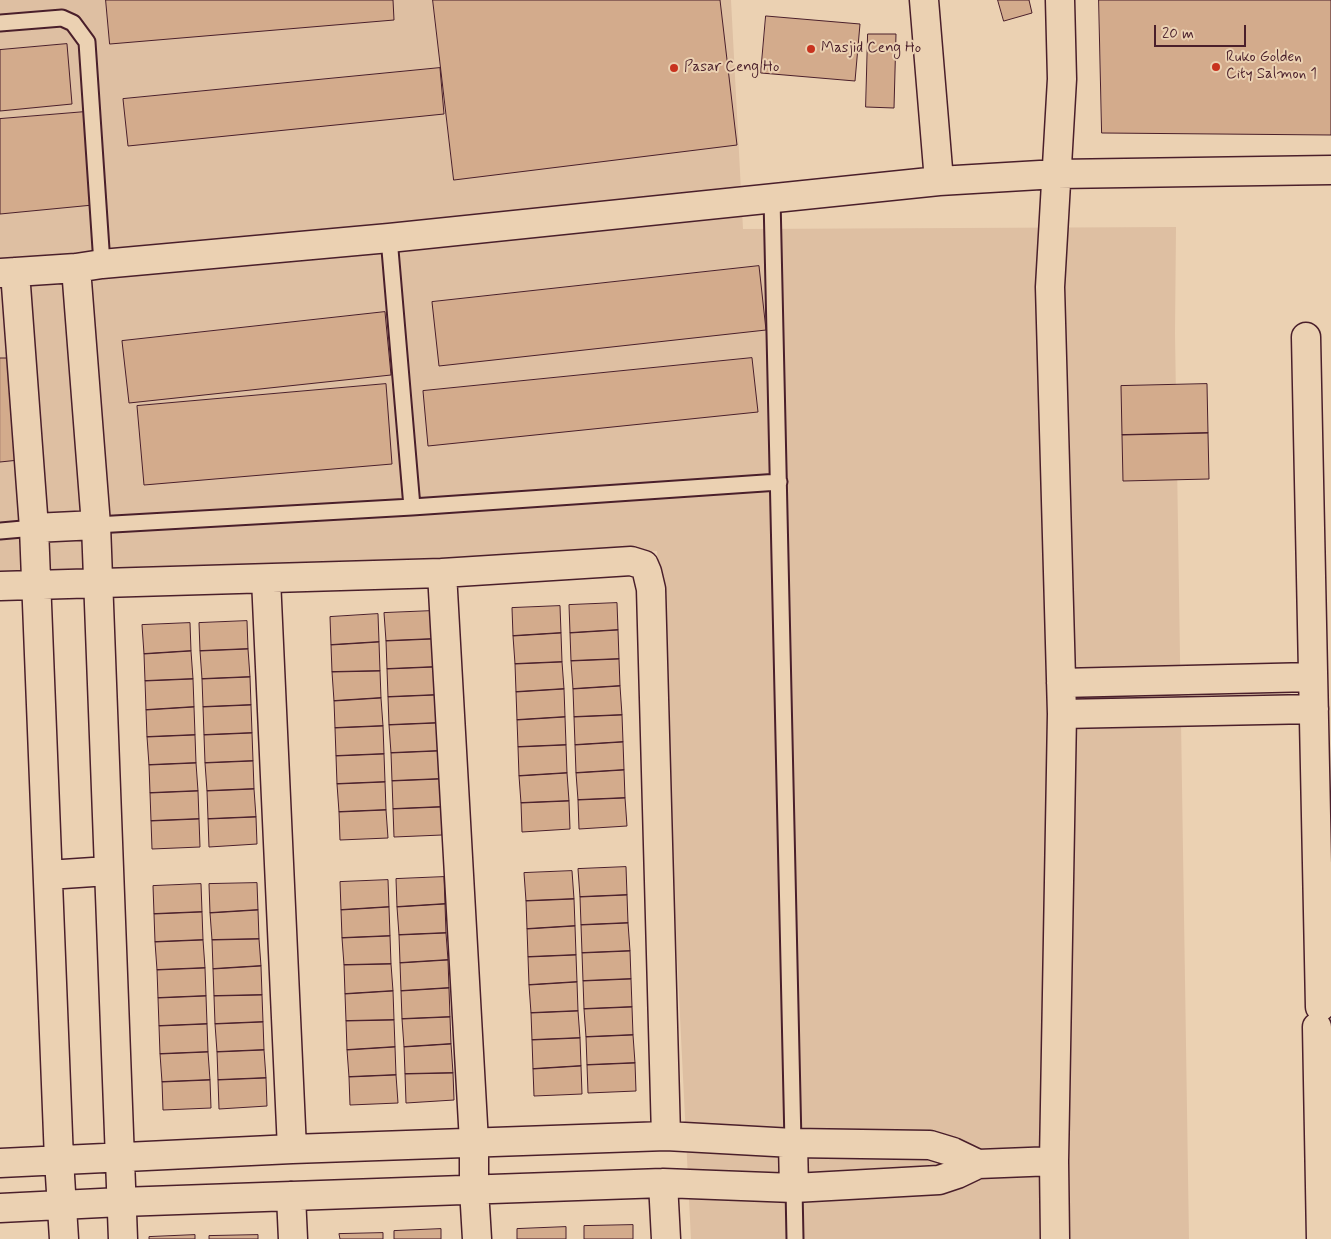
<!DOCTYPE html>
<html>
<head>
<meta charset="utf-8">
<style>
	body { margin:0 }
	#map { position:relative; width:1331px; height:1239px; overflow:hidden; background:#ebd1b2; font-family:Mynerve,sans-serif }
	canvas { display:block }
	.scale { position:absolute; left:1154px; top:25px; width:92px; height:22px; box-sizing:border-box; border:2px solid #4a1f2b; border-top:0; padding-left:6px; font-size:15px; line-height:18px; white-space:nowrap; color:#4a1f2b; -webkit-text-stroke:4px #ebd1b2; paint-order:stroke }
</style>
</head>
<body>
<div id="map">
<canvas width="1331" height="1239"></canvas>
<div class="scale">20 m</div>
</div>
<script>
const ctx = document.querySelector('canvas').getContext('2d');
ctx.lineJoin = 'round';
function paint(path, color) { ctx.fillStyle = color; ctx.fill(path, 'evenodd'); }
function stroke(path, color, width, dash) { ctx.strokeStyle = color; ctx.lineWidth = width; ctx.lineCap = dash ? 'butt' : 'round'; ctx.setLineDash(dash || []); ctx.stroke(path); }
function label(font, color, halo, rows, align = 'center') {
  ctx.font = font + ' Mynerve,sans-serif'; ctx.lineWidth = 4; ctx.setLineDash([]); ctx.textBaseline = 'middle'; ctx.strokeStyle = halo; ctx.fillStyle = color; for (const [text, x, y, turn = 0] of rows) {
    ctx.save(); ctx.translate(x, y); ctx.rotate((+turn || 0) * Math.PI / 180); ctx.textAlign = isNaN(turn) ? turn : align; if (halo) ctx.strokeText(text, 0, 0); ctx.fillText(text, 0, 0); ctx.restore();
  }
}
paint(new Path2D(`
	M 0,0 L 731,0 L 743,229 L 1176,227 L 1175,333 L 1189,1239 L 691,1239 L 657,551 L 0,572 Z`), '#debfa2');
const building = new Path2D(`
	M 106,0 L 393,0 L 394,20 L 110,44 Z
	M 433,0 L 720,0 L 737,145 L 454,180 Z
	M 998,0 L 1029,0 L 1032,13 L 1004,21 Z
	M 1099,0 L 1331,0 L 1331,135 L 1102,133 Z
	M 766,16 L 860,24 L 855,81 L 761,73 Z
	M 868,34 L 896,34 L 894,108 L 866,107 Z
	M 67,44 L 72,104 L 0,111 L 0,50 Z
	M 440,68 L 444,114 L 128,146 L 123,99 Z
	M 85,112 L 93,205 L 0,214 L 0,119 Z
	M 759,266 L 766,330 L 439,366 L 432,302 Z
	M 385,312 L 391,375 L 129,403 L 122,341 Z
	M 0,358 L 7,358 L 19,460 L 0,462 Z
	M 752,358 L 758,412 L 428,446 L 423,391 Z
	M 386,384 L 392,464 L 144,485 L 137,406 Z
	M 1207,384 L 1208,433 L 1122,435 L 1121,386 Z
	M 1208,433 L 1209,479 L 1123,481 L 1122,435 Z
	M 617,603 L 618,630 L 570,633 L 569,605 Z
	M 560,606 L 561,633 L 513,636 L 512,608 Z
	M 432,611 L 433,639 L 386,641 L 384,613 Z
	M 378,614 L 379,642 L 331,645 L 330,617 Z
	M 247,621 L 248,649 L 200,651 L 199,623 Z
	M 190,623 L 191,651 L 144,654 L 142,625 Z
	M 618,630 L 619,659 L 571,661 L 570,633 Z
	M 561,633 L 562,662 L 515,664 L 513,636 Z
	M 433,639 L 435,667 L 387,669 L 386,641 Z
	M 379,642 L 380,671 L 332,672 L 331,645 Z
	M 248,649 L 250,677 L 202,679 L 200,651 Z
	M 191,651 L 193,679 L 145,681 L 144,654 Z
	M 619,659 L 620,686 L 573,689 L 571,661 Z
	M 562,662 L 564,689 L 516,692 L 515,664 Z
	M 435,667 L 436,695 L 388,697 L 387,669 Z
	M 380,671 L 381,698 L 334,701 L 332,672 Z
	M 250,677 L 251,705 L 203,707 L 202,679 Z
	M 193,679 L 194,707 L 146,710 L 145,681 Z
	M 620,686 L 622,715 L 574,717 L 573,689 Z
	M 564,689 L 565,717 L 517,720 L 516,692 Z
	M 436,695 L 437,723 L 389,725 L 388,697 Z
	M 381,698 L 383,726 L 335,728 L 334,701 Z
	M 251,705 L 252,733 L 204,735 L 203,707 Z
	M 194,707 L 195,735 L 147,737 L 146,710 Z
	M 622,715 L 623,742 L 575,745 L 574,717 Z
	M 565,717 L 566,745 L 518,747 L 517,720 Z
	M 437,723 L 438,751 L 391,753 L 389,725 Z
	M 383,726 L 384,754 L 336,756 L 335,728 Z
	M 252,733 L 253,761 L 205,763 L 204,735 Z
	M 195,735 L 196,763 L 149,765 L 147,737 Z
	M 623,742 L 624,770 L 576,773 L 575,745 Z
	M 566,745 L 567,773 L 519,776 L 518,747 Z
	M 438,751 L 440,779 L 392,781 L 391,753 Z
	M 384,754 L 385,782 L 337,784 L 336,756 Z
	M 253,761 L 254,789 L 207,791 L 205,763 Z
	M 196,763 L 198,791 L 150,793 L 149,765 Z
	M 624,770 L 625,798 L 578,800 L 576,773 Z
	M 567,773 L 569,801 L 521,803 L 519,776 Z
	M 440,779 L 441,807 L 393,809 L 392,781 Z
	M 385,782 L 386,810 L 339,812 L 337,784 Z
	M 254,789 L 256,817 L 208,819 L 207,791 Z
	M 198,791 L 199,819 L 151,821 L 150,793 Z
	M 625,798 L 627,826 L 579,829 L 578,800 Z
	M 569,801 L 570,829 L 522,832 L 521,803 Z
	M 441,807 L 442,835 L 394,837 L 393,809 Z
	M 386,810 L 388,838 L 340,840 L 339,812 Z
	M 256,817 L 257,844 L 209,847 L 208,819 Z
	M 199,819 L 200,847 L 152,849 L 151,821 Z
	M 626,867 L 627,895 L 580,897 L 578,869 Z
	M 572,871 L 574,899 L 526,901 L 524,873 Z
	M 444,877 L 445,904 L 397,907 L 396,879 Z
	M 388,880 L 389,907 L 341,910 L 340,882 Z
	M 257,883 L 258,910 L 210,913 L 209,884 Z
	M 201,884 L 202,912 L 154,914 L 153,886 Z
	M 627,895 L 628,923 L 581,925 L 580,897 Z
	M 574,899 L 575,926 L 527,929 L 526,901 Z
	M 445,904 L 446,933 L 399,935 L 397,907 Z
	M 389,907 L 390,936 L 342,938 L 341,910 Z
	M 258,910 L 259,939 L 212,940 L 210,913 Z
	M 202,912 L 203,940 L 155,942 L 154,914 Z
	M 628,923 L 630,951 L 582,953 L 581,925 Z
	M 575,926 L 576,955 L 528,957 L 527,929 Z
	M 446,933 L 448,960 L 400,963 L 399,935 Z
	M 390,936 L 391,964 L 344,965 L 342,938 Z
	M 259,939 L 261,966 L 213,969 L 212,940 Z
	M 203,940 L 205,968 L 157,970 L 155,942 Z
	M 630,951 L 631,979 L 583,981 L 582,953 Z
	M 576,955 L 577,982 L 529,985 L 528,957 Z
	M 448,960 L 449,988 L 401,991 L 400,963 Z
	M 391,964 L 393,991 L 345,994 L 344,965 Z
	M 261,966 L 262,995 L 214,996 L 213,969 Z
	M 205,968 L 206,996 L 158,998 L 157,970 Z
	M 631,979 L 632,1007 L 584,1009 L 583,981 Z
	M 577,982 L 578,1011 L 531,1013 L 529,985 Z
	M 449,988 L 450,1017 L 402,1019 L 401,991 Z
	M 393,991 L 394,1020 L 346,1021 L 345,994 Z
	M 262,995 L 263,1022 L 215,1024 L 214,996 Z
	M 206,996 L 207,1024 L 159,1026 L 158,998 Z
	M 632,1007 L 633,1035 L 586,1037 L 584,1009 Z
	M 578,1011 L 580,1038 L 532,1040 L 531,1013 Z
	M 450,1017 L 451,1044 L 404,1047 L 402,1019 Z
	M 394,1020 L 395,1047 L 347,1050 L 346,1021 Z
	M 263,1022 L 264,1050 L 217,1052 L 215,1024 Z
	M 207,1024 L 208,1052 L 160,1054 L 159,1026 Z
	M 633,1035 L 635,1063 L 587,1065 L 586,1037 Z
	M 580,1038 L 581,1066 L 533,1069 L 532,1040 Z
	M 451,1044 L 453,1073 L 405,1074 L 404,1047 Z
	M 395,1047 L 396,1075 L 349,1077 L 347,1050 Z
	M 264,1050 L 266,1078 L 218,1080 L 217,1052 Z
	M 208,1052 L 210,1080 L 162,1082 L 160,1054 Z
	M 635,1063 L 636,1091 L 588,1093 L 587,1065 Z
	M 581,1066 L 582,1094 L 534,1096 L 533,1069 Z
	M 453,1073 L 454,1100 L 406,1103 L 405,1074 Z
	M 396,1075 L 398,1103 L 350,1105 L 349,1077 Z
	M 266,1078 L 267,1106 L 219,1109 L 218,1080 Z
	M 210,1080 L 211,1108 L 163,1110 L 162,1082 Z
	M 633,1225 L 633,1239 L 584,1239 L 584,1226 Z
	M 566,1227 L 566,1239 L 517,1239 L 517,1229 Z
	M 441,1229 L 441,1239 L 394,1239 L 394,1231 Z
	M 383,1233 L 383,1239 L 340,1239 L 339,1234 Z
	M 195,1235 L 195,1239 L 149,1239 L 149,1237 Z
	M 258,1235 L 258,1239 L 209,1239 L 209,1236 Z`);
paint(building, '#d3ab8c');
stroke(building, '#4a1f2b', 1);
const service = new Path2D(`
	M 0,23 L 62,18 L 73,23 L 87,42 L 102,264
	M 772,198 L 793,1143
	M 389,238 L 412,507
	M 96,525 L 412,507 L 779,482
	M 0,531 L 34,528
	M 794,1188 L 795,1239`);
const minor = new Path2D(`
	M 924,0 L 939,181
	M 76,268 L 96,525 L 123,1239
	M 15,272 L 34,528 L 59,1160 L 64,1239
	M 0,273 L 76,268 L 102,264 L 389,238 L 939,181 L 1057,174 L 1331,170
	M 1306,337 L 1320,1007
	M 34,528 L 96,525
	M 266,579 L 292,1149
	M 0,586 L 442,573
	M 1061,683 L 1313,677
	M 1062,714 L 1314,709
	M 48,875 L 108,871
	M 1317,1027 L 1321,1239
	M 793,1143 L 794,1188
	M 0,1163 L 292,1149 L 666,1136 L 793,1143 L 930,1145 L 953,1152 L 978,1164
	M 663,1183 L 666,1239
	M 291,1196 L 293,1239
	M 0,1208 L 121,1202 L 663,1183 L 794,1188 L 939,1180 L 957,1174 L 978,1164 L 1054,1161
	M 477,1239 L 474,1189 L 474,1142 L 442,573 L 631,561 L 644,565 L 647,572 L 651,589 L 666,1136
	M 1055,1239 L 1054,1161 L 1062,714 L 1050,287 L 1062,79 L 1060,0`);
stroke(service, '#4a1f2b', 19);
stroke(minor, '#4a1f2b', 31);
stroke(service, '#ebd1b2', 15);
stroke(minor, '#ebd1b2', 28);
for (const [x, y, r, color] of [
	[811,49,5,"#c8321e"],
	[1216,67,5,"#c8321e"],
	[674,68,5,"#c8321e"]
]) { const dot = new Path2D(); dot.arc(x, y, r, 0, 2 * Math.PI); ctx.fillStyle = color; ctx.fill(dot); stroke(dot, '#ebd1b2', 2); }
label('15px', '#4a1f2b', '#ebd1b2', [
	["Masjid Ceng Ho",821,49],
	["Ruko Golden",1226,58],
	["City Salmon 1",1226,75],
	["Pasar Ceng Ho",684,68]
], 'left');
</script>
</body>
</html>
